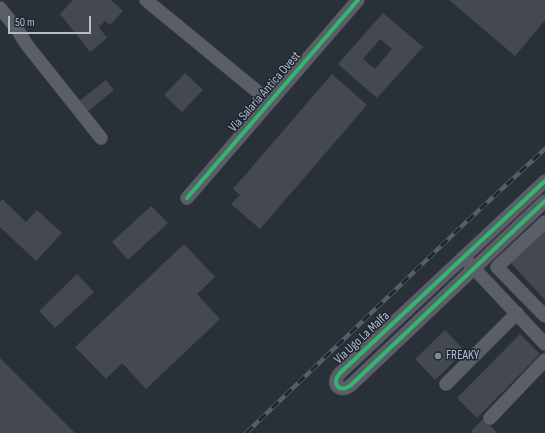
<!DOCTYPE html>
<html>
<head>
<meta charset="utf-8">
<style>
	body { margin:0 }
	#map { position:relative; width:545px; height:433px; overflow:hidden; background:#2a3038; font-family:"Sofia Sans Condensed",sans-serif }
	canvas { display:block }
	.scale { position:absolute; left:8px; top:16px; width:83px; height:18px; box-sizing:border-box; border:2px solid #b4bcc9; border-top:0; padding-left:5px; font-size:12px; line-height:14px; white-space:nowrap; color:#b4bcc9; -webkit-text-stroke:3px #1d2633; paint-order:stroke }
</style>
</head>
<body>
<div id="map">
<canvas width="545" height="433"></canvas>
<div class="scale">50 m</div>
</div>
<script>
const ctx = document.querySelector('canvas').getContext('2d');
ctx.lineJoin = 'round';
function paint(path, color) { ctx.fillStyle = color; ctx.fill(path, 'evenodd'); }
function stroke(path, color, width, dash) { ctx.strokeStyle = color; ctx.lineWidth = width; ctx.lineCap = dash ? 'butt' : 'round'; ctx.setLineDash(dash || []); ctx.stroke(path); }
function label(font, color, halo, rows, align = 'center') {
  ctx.font = font + ' "Sofia Sans Condensed",sans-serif'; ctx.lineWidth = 3; ctx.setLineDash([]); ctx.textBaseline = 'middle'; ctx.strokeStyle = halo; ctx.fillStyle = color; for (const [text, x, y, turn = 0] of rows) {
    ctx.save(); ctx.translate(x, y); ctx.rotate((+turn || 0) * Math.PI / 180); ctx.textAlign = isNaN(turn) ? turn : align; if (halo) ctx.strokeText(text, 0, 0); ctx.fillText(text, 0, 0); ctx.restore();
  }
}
paint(new Path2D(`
	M 73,0 L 111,0 L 123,11 L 110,25 L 105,21 L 99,27 L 107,38 L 90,52 L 60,14 Z
	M 449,0 L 545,0 L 545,20 L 515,56 Z
	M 383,13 L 423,47 L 377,98 L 338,64 ZM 380,39 L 392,49 L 375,69 L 363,59 Z
	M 185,73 L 203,90 L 182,112 L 164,95 Z
	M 332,74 L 367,105 L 260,229 L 231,204 L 240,195 L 233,189 Z
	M 106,80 L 114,90 L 86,113 L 78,102 Z
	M 2,199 L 26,222 L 37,210 L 62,233 L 36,261 L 0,227 L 0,202 Z
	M 151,206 L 168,223 L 128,260 L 112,242 Z
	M 545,229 L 545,300 L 510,262 Z
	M 184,244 L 215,277 L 197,294 L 220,319 L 146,389 L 122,363 L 106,379 L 75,347 Z
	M 77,274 L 94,292 L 55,328 L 39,311 Z
	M 445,330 L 465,351 L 435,380 L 415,359 Z
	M 520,334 L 540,354 L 477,418 L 457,398 Z
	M 0,358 L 75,433 L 0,433 Z
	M 484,418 L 497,433 L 473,433 L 471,431 Z`), '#444950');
const minor = new Path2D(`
	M 146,0 L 270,102
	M 0,8 L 17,29 L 27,45 L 101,138
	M 545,181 L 340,373 C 330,384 340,394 351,385 L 545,201
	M 187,198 L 358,0
	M 545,222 L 497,267 L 545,316
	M 469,263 L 545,344
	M 446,384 L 517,313
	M 490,418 L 545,360`);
stroke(minor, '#484c53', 14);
stroke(minor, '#5a5e66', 13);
const rail = new Path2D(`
	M 246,433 L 463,225 L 545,149`);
stroke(rail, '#595d64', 4.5);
stroke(rail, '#1d2633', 3, [9]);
stroke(new Path2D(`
	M 545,181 L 340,373 C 330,384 340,394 351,385 L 545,201
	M 187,198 L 358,0`), '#33b770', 4);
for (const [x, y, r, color] of [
	[438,356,4,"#848b96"]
]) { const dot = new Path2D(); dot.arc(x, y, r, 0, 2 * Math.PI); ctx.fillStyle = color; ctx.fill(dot); stroke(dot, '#1d2633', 1.5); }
label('13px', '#b4bcc9', '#1d2633', [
	["Via Salaria Antica Ovest",265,92,-49],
	["Via Ugo La Malfa",362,338,-43]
]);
label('13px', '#b4bcc9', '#1d2633', [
	["FREAKY",446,356]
], 'left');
</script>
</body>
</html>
